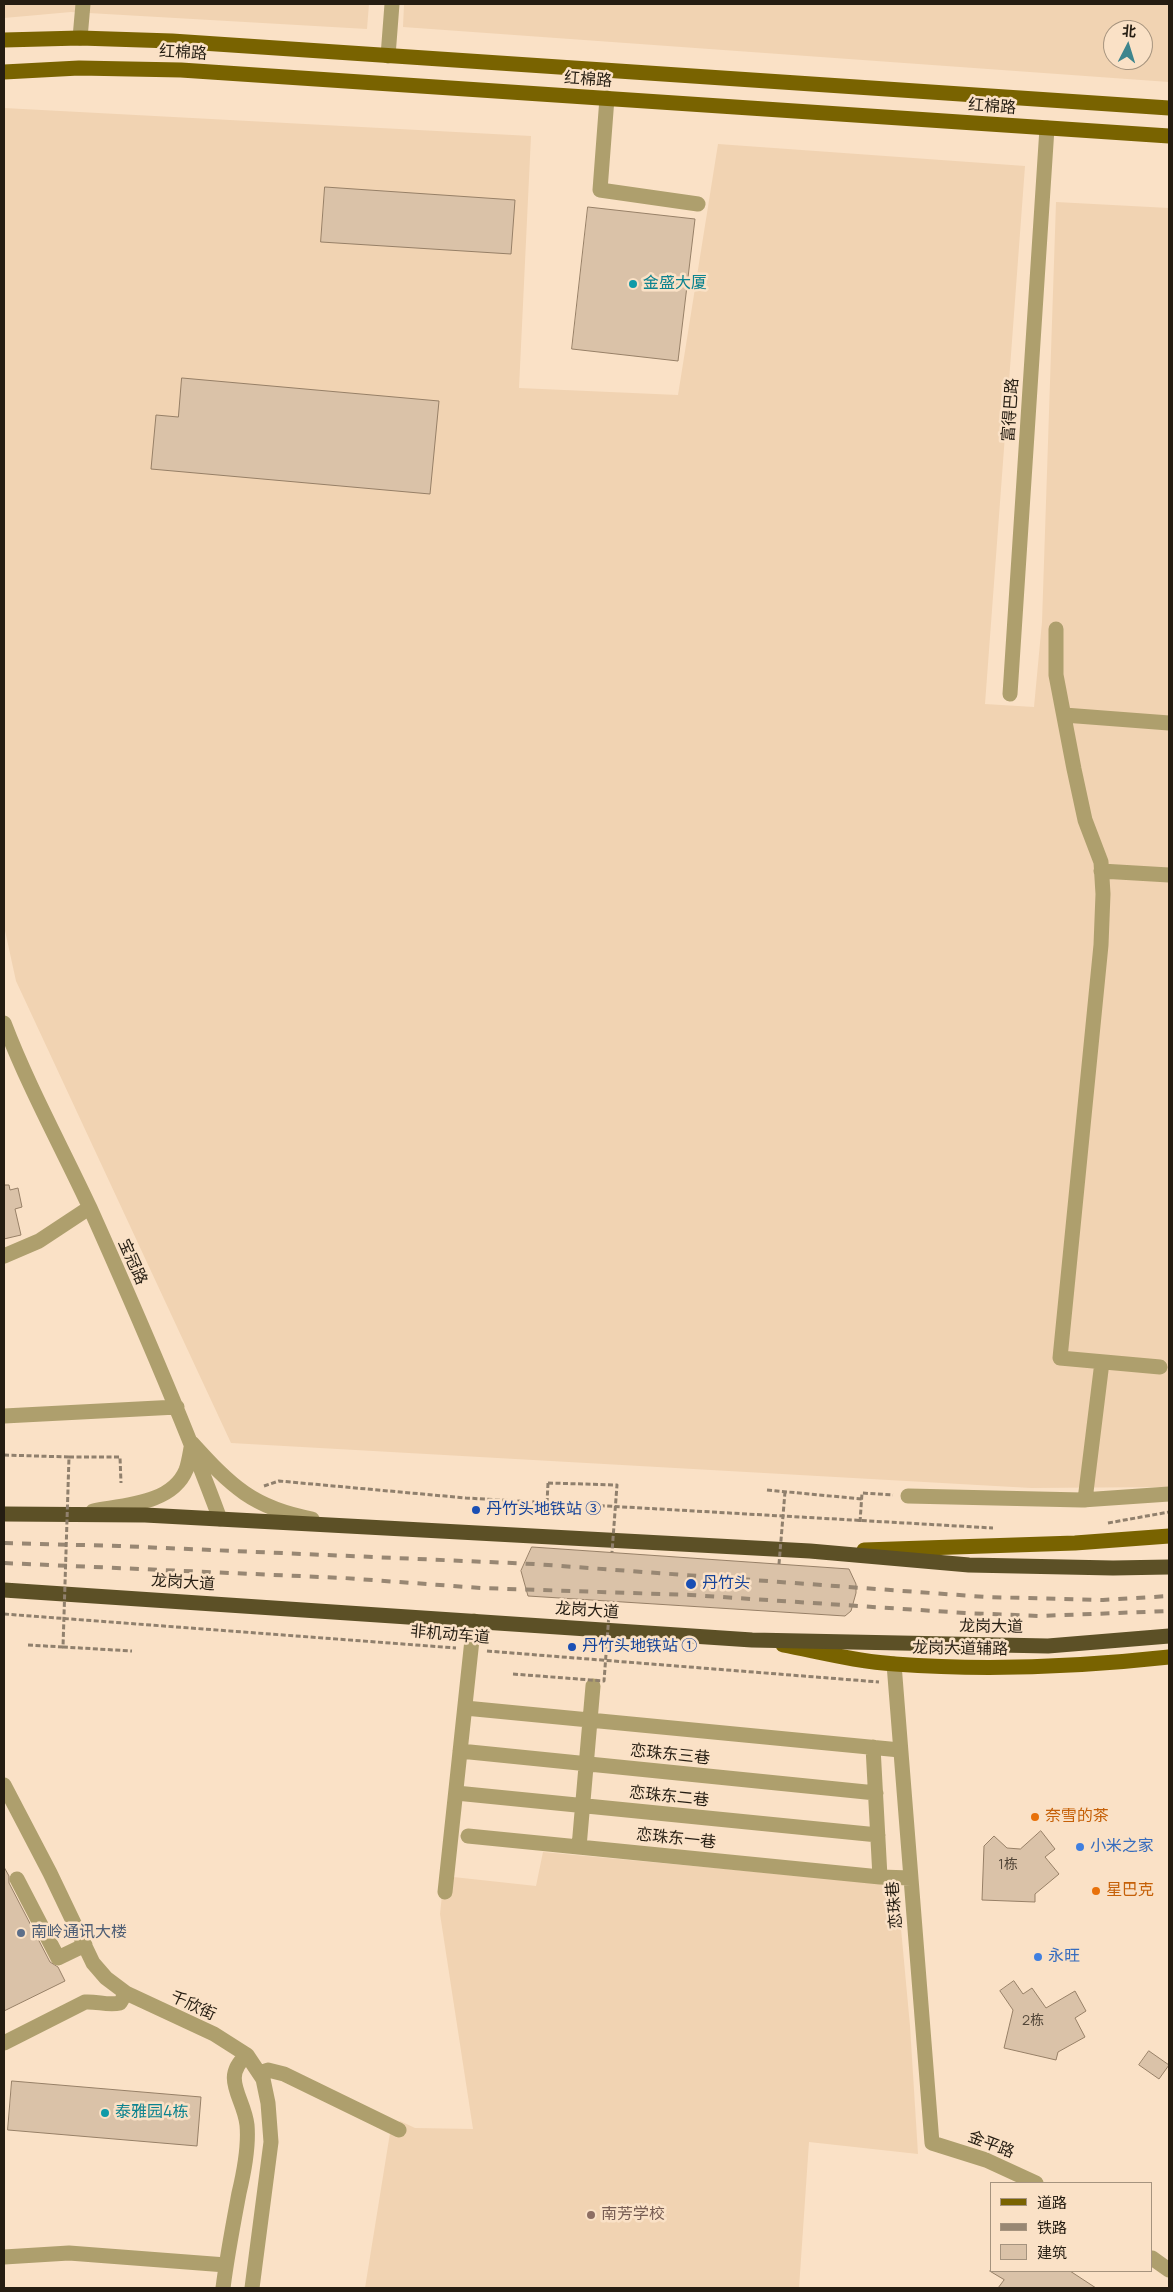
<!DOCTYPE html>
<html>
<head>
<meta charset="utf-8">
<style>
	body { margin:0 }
	#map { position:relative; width:1173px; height:2292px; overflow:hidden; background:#fae1c6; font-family:Manrope,"Noto Sans SC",sans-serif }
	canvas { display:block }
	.frame { position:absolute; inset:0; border:5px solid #251d12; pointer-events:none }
	.legend { position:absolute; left:990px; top:2182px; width:162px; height:90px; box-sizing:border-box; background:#fae1c6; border:1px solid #a5937e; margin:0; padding:6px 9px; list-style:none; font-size:15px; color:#251d12 }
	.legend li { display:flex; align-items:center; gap:10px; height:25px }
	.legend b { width:25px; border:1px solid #a5937e }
	.north { position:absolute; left:1103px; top:20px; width:50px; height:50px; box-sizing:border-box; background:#fae1c6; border:1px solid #a5937e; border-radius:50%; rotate:5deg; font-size:14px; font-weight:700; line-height:20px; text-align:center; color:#251d12 }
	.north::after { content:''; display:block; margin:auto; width:18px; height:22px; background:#3e858d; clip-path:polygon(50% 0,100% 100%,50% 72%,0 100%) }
</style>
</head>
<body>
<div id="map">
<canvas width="1173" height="2292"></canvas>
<div class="frame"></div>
<ul class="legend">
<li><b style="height:6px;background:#796300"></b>道路</li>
<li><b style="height:6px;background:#988773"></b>铁路</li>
<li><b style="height:14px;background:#dac2a8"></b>建筑</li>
</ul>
<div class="north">北</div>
</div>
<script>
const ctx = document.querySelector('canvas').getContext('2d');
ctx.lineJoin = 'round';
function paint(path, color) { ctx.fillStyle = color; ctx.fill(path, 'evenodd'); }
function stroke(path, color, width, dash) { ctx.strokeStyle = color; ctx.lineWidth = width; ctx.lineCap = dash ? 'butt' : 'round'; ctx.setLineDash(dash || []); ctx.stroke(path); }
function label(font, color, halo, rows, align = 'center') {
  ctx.font = font + ' Manrope,"Noto Sans SC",sans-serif'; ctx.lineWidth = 5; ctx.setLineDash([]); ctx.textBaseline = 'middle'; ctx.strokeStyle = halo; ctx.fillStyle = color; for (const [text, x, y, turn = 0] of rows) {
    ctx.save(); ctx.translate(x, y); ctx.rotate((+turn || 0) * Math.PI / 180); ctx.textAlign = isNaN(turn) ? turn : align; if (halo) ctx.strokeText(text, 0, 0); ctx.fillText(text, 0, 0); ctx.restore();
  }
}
paint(new Path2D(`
	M 4,4 L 369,4 L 367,29 L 71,12 L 4,18 Z
	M 404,4 L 1169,4 L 1169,82 L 403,27 ZM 1113,30 L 1143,30 L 1143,60 L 1113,60 Z
	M 4,108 L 531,136 L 519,388 L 678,395 L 718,144 L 1025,166 L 985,704 L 1034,707 L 1042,622 L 1056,202 L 1169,208 L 1169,1487 L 1031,1488 L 231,1443 L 16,981 L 4,926 Z
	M 543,1852 L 897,1885 L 910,2026 L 918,2154 L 809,2142 L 799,2288 L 365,2288 L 390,2133 L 400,2121 L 415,2128 L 473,2129 L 440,1914 L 444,1876 L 536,1886 Z`), '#f1d3b2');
const building = new Path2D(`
	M 325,187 L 515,200 L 511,254 L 321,242 Z
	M 588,207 L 695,219 L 678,361 L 572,349 Z
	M 182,378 L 439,401 L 430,494 L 151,469 L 156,415 L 178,417 Z
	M 4,1185 L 9,1185 L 10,1190 L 18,1188 L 22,1207 L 15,1209 L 21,1235 L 4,1239 Z
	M 532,1547 L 849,1569 L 856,1584 L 856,1593 L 851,1611 L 845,1616 L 528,1596 L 521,1571 Z
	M 1041,1831 L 1055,1849 L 1045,1857 L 1059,1874 L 1035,1894 L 1035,1902 L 982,1900 L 984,1846 L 994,1836 L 1007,1848 L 1020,1849 Z
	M 4,1867 L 9,1876 L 9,1883 L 50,1962 L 58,1967 L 65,1981 L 4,2011 Z
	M 1014,1981 L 1023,1994 L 1032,1988 L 1046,2008 L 1075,1991 L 1086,2011 L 1075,2018 L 1085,2037 L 1058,2052 L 1056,2060 L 1004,2048 L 1013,2010 L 1000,1991 Z
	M 1149,2051 L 1169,2065 L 1159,2079 L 1139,2065 Z
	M 12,2081 L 201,2097 L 197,2146 L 8,2130 Z
	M 990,2271 L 1070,2271 L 1096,2288 L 998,2288 L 1004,2280 Z`);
paint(building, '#dac2a8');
stroke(building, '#978067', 1);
stroke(new Path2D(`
	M 69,1457 L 120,1457 L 121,1483
	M 264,1486 L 279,1481 L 466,1498 L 993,1528
	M 767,1490 L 862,1499
	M 547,1503 L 548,1483
	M 860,1522 L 862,1493 L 893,1495
	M 1108,1523 L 1169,1512
	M 4,1614 L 456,1648
	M 28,1645 L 63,1647
	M 487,1651 L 879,1682`), '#90806d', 3, [5, 2.5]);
stroke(new Path2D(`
	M 80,38 L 83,4
	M 388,56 L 392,4
	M 607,98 L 600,190 L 698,204
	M 1056,629 L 1056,675 L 1074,769 L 1085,820 L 1101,862 L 1103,894 L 1101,945 L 1060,1358 L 1160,1367
	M 1010,694 L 1047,128
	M 1064,715 L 1169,723
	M 1101,871 L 1169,875
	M 4,1023 C 28,1086 61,1146 90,1208 C 136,1311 181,1414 220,1519
	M 4,1256 L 39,1241 L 89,1208
	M 4,1416 L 177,1407
	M 908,1496 L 1082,1500 L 1169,1494
	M 1085,1500 L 1102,1362
	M 93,1511 C 124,1505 172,1504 186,1470 C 189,1462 190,1452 192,1443 C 231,1486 253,1508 312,1519
	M 894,1664 L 932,2143 L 986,2160 L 1036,2183
	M 465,1708 L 900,1750
	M 873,1747 L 880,1877 L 911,1878
	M 460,1751 L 876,1793
	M 4,1785 L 50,1873 L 93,1963 L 106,1978 L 126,1993 L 214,2034 L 247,2055 L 263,2079 L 268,2103 L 271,2142 L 252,2288
	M 456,1793 L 878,1835
	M 468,1836 L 880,1877
	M 579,1847 L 593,1686
	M 17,1879 L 58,1958 L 85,1945
	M 445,1892 L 474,1621
	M 4,2043 L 85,2002 C 97,2001 108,2006 120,2003 L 126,1993
	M 259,2073 L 268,2070 L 284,2074 L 399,2130
	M 4,2257 L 69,2253 L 226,2265
	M 1152,2258 L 1169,2270
	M 223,2288 C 227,2256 233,2225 239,2193 C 244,2172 249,2147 247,2125 C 244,2097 220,2078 247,2055`), '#ae9f6d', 15);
stroke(new Path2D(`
	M 4,40 L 80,38 L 172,41 L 1169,108
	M 4,72 L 79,68 L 181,70 L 1169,136
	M 864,1550 L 1075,1543 L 1169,1536
	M 783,1645 C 820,1652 858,1662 895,1664 C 987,1671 1078,1667 1169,1657`), '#796300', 15);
stroke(new Path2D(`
	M 4,1514 L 145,1515 L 810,1551 L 969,1565 L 1113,1568 L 1169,1567
	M 4,1590 L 752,1640 L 1048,1646 L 1169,1636`), '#5c5026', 15);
stroke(new Path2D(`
	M 4,1543 L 119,1546 L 534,1564 L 986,1597 L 1103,1600 L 1169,1596
	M 4,1563 L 344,1578 L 481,1588 L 691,1595 L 965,1613 L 1039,1616 L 1169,1611`), '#988773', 4, [9, 9]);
stroke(new Path2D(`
	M 4,1455 L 69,1457 L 63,1647 L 132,1651
	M 548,1483 L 617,1485 L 612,1552
	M 779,1564 L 785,1492
	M 513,1674 L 604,1681 L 610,1601`), '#90806d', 3, [5, 2.5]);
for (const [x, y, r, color] of [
	[633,284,5,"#0f9aa8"],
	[476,1510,5,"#1a4fb4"],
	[691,1584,6,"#1a4fb4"],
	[572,1647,5,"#1a4fb4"],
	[1035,1817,5,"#e8710a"],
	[1080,1847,5,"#3f7fe0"],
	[1096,1891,5,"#e8710a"],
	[21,1933,5,"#5c6f8a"],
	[1038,1957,5,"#3f7fe0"],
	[105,2113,5,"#0f9aa8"],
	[591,2215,5,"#8d6e63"]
]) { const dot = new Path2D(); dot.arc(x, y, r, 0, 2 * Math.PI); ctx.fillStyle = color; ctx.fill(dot); stroke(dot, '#fae1c6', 2); }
label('14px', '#524638', null, [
	["1栋",1008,1865],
	["2栋",1033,2021]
]);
label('16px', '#251d12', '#fae1c6', [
	["红棉路",183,53,3],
	["红棉路",588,80,4],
	["红棉路",992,107,4],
	["富得巴路",1011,410,-86],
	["宝冠路",132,1262,66],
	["龙岗大道",183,1583,4],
	["龙岗大道",587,1611,4],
	["龙岗大道",991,1627,1],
	["非机动车道",450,1635,5],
	["龙岗大道辅路",960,1649,1],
	["恋珠东三巷",670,1755,6],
	["恋珠东二巷",669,1797,6],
	["恋珠东一巷",676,1839,6],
	["恋珠巷",895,1905,-95],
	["千欣街",193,2006,25],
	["金平路",991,2145,21]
]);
label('16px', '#0d838f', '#fae1c6', [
	["金盛大厦",643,284],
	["泰雅园4栋",115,2113]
], 'left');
label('16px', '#164399', '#fae1c6', [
	["丹竹头地铁站 ③",486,1510],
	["丹竹头",702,1584],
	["丹竹头地铁站 ①",582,1647]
], 'left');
label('16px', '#c56008', '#fae1c6', [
	["奈雪的茶",1045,1817],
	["星巴克",1106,1891]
], 'left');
label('16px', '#366cbe', '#fae1c6', [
	["小米之家",1090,1847],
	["永旺",1048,1957]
], 'left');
label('16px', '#4e5e75', '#fae1c6', [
	["南岭通讯大楼",31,1933]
], 'left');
label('16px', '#785e54', '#fae1c6', [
	["南芳学校",601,2215]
], 'left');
</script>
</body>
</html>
